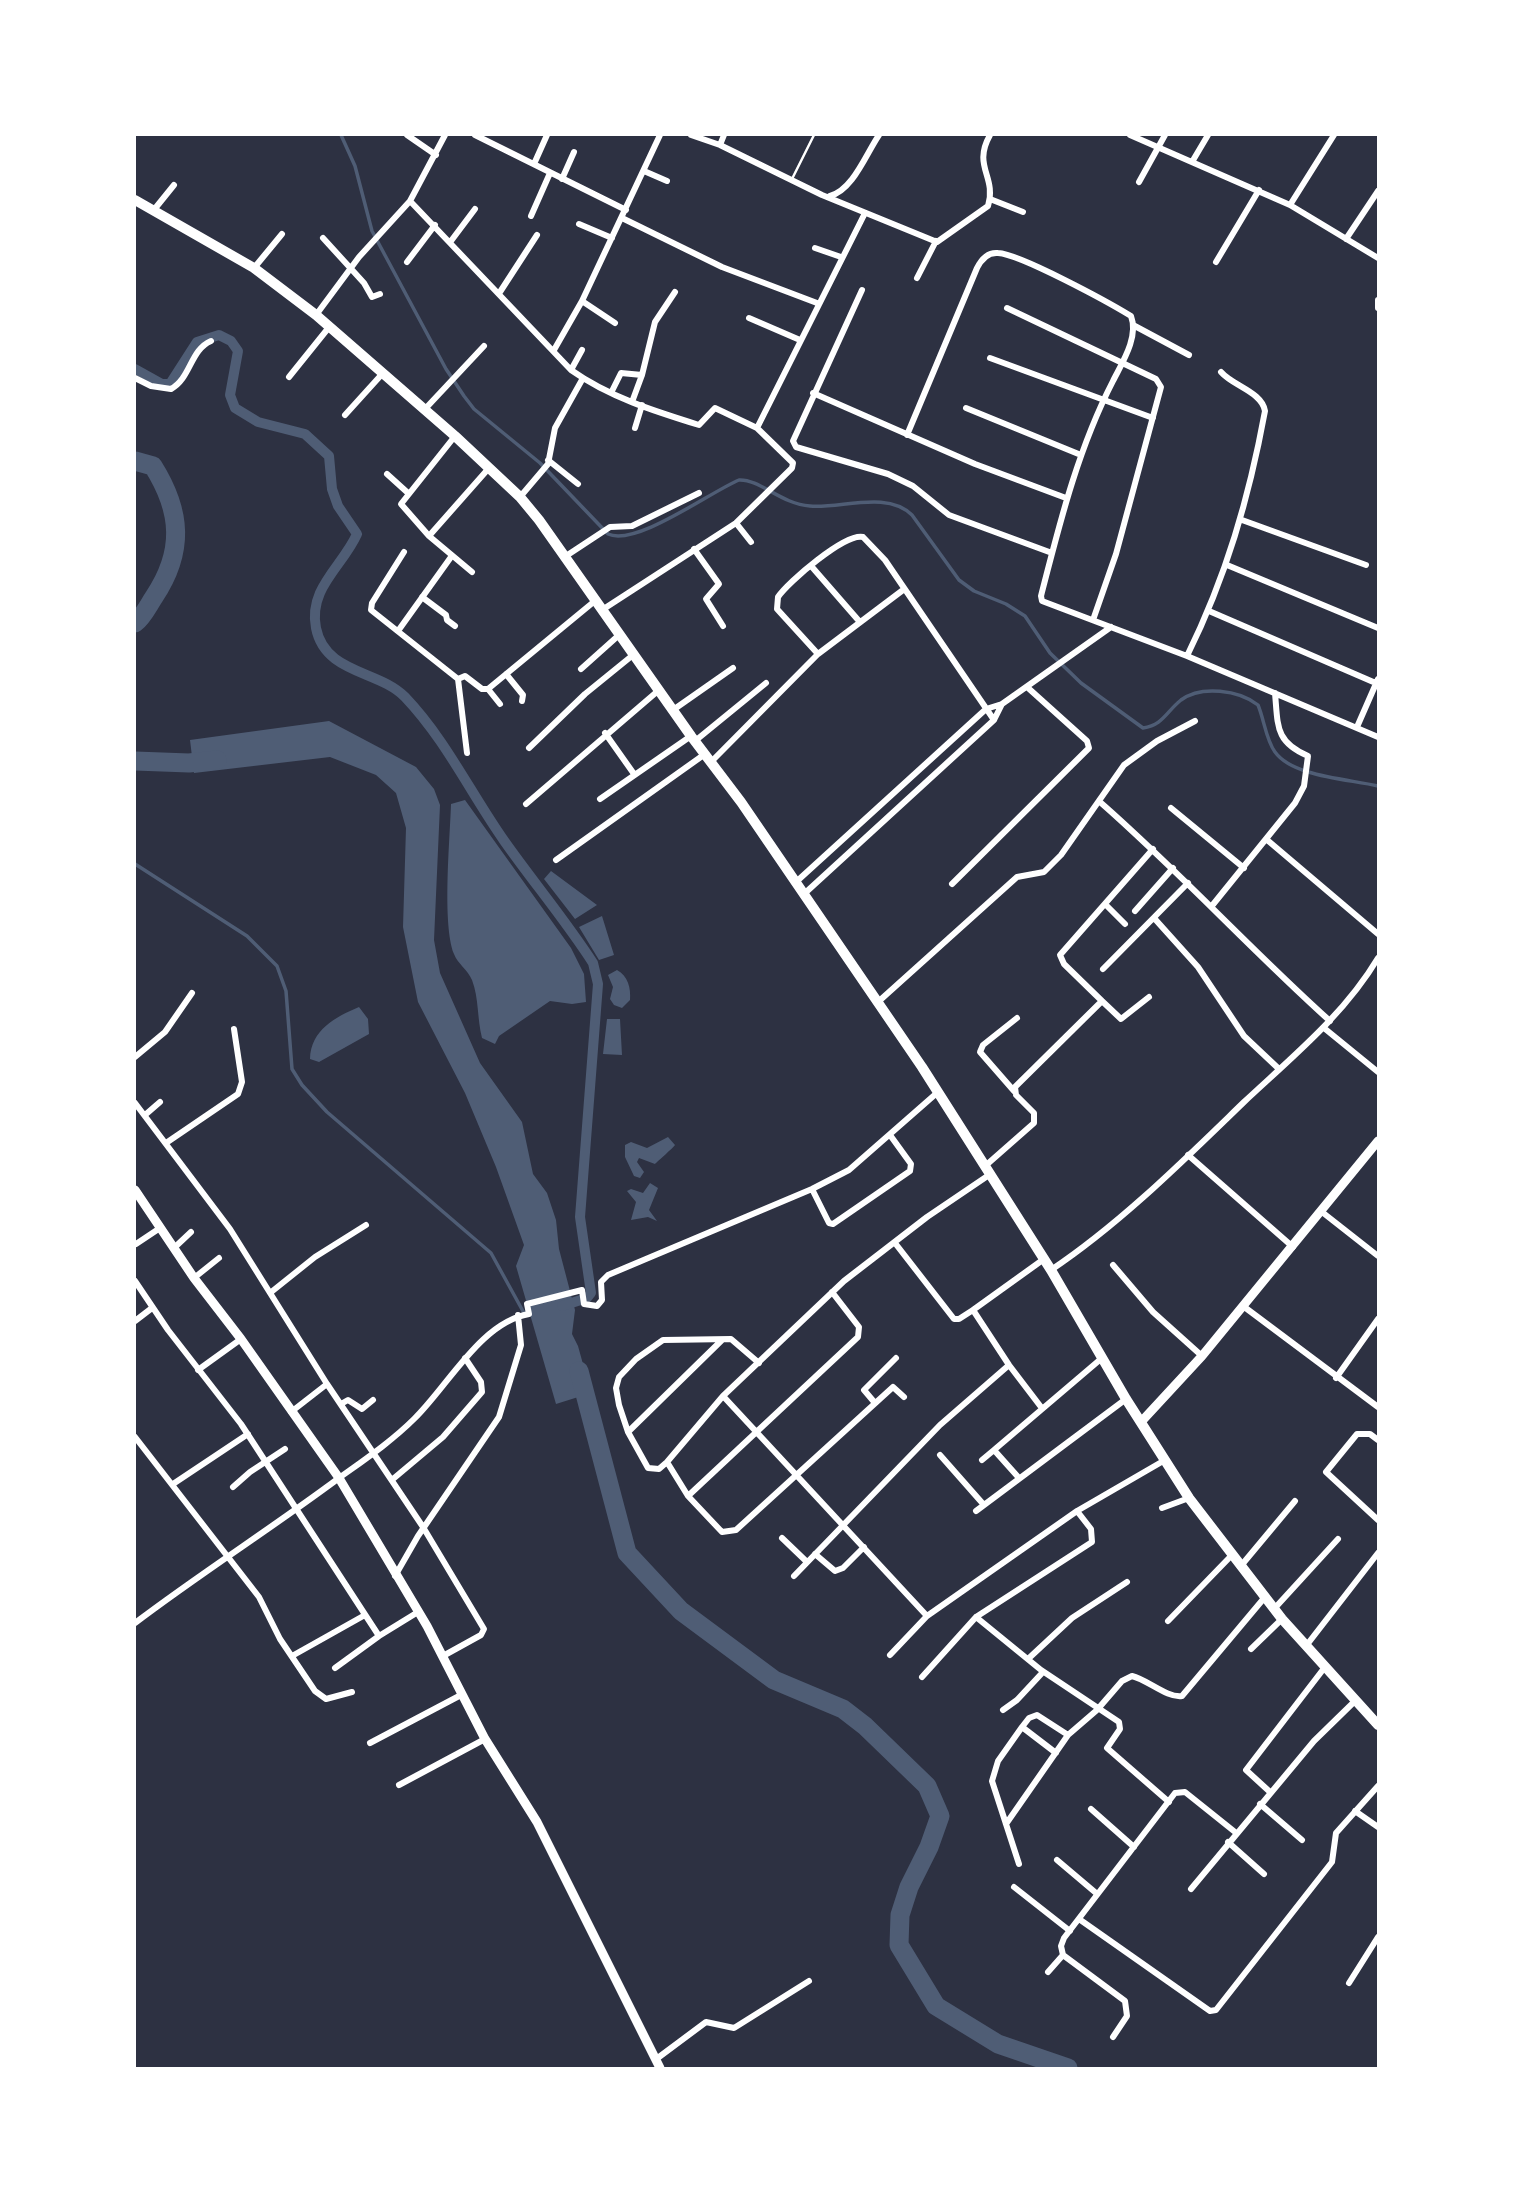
<!DOCTYPE html>
<html>
<head>
<meta charset="utf-8">
<style>
	body { margin:0 }
	#map { position:relative; width:1513px; height:2203px; overflow:hidden; background:#2d3142; font-family:"Playfair Display",serif }
	canvas { display:block }
	.frame { position:absolute; inset:0; border:136px solid #fff; pointer-events:none }
</style>
</head>
<body>
<div id="map">
<canvas width="1513" height="2203"></canvas>
<div class="frame"></div>
</div>
<script>
const ctx = document.querySelector('canvas').getContext('2d');
ctx.lineJoin = 'round';
function paint(path, color) { ctx.fillStyle = color; ctx.fill(path, 'evenodd'); }
function stroke(path, color, width, dash) { ctx.strokeStyle = color; ctx.lineWidth = width; ctx.lineCap = dash ? 'butt' : 'round'; ctx.setLineDash(dash || []); ctx.stroke(path); }
paint(new Path2D(`
	M 329,721 L 416,767 L 434,789 L 440,805 L 434,940 L 440,973 L 480,1063 L 522,1122 L 533,1174 L 547,1193 L 556,1220 L 559,1249 L 575,1310 L 572,1334 L 578,1346 L 591,1393 L 556,1404 L 516,1266 L 524,1245 L 496,1167 L 465,1093 L 418,1002 L 403,927 L 406,828 L 396,793 L 376,775 L 330,757 L 194,773 L 190,740 Z
	M 465,800 L 571,948 L 584,974 L 586,1002 L 572,1004 L 550,1001 L 499,1036 L 495,1044 L 482,1038 C 477,1019 479,998 472,980 C 468,970 457,963 454,954 C 442,923 450,839 451,804 Z
	M 551,871 L 597,905 L 575,919 L 544,879 Z
	M 602,916 L 614,955 L 599,960 L 579,927 Z
	M 617,970 C 628,976 631,988 630,1000 L 622,1008 L 614,1005 L 610,999 L 613,987 L 608,975 Z
	M 359,1007 L 368,1019 L 369,1034 L 319,1062 L 310,1059 C 311,1030 335,1017 359,1007 Z
	M 607,1019 L 620,1019 L 622,1055 L 603,1054 Z
	M 668,1137 L 675,1145 C 674,1147 658,1161 655,1164 L 639,1158 L 637,1162 L 644,1172 L 640,1178 L 634,1176 L 625,1157 L 625,1145 L 631,1142 L 647,1148 Z
	M 650,1183 L 658,1188 L 649,1210 L 657,1221 L 648,1217 L 631,1220 L 636,1202 L 627,1191 L 631,1189 L 643,1193 Z`), '#4f5d75');
stroke(new Path2D(`
	M 341,135 L 355,166 L 372,231 L 446,369 L 464,396 L 474,409 L 540,463 L 608,534 C 636,547 710,492 739,480 C 760,479 781,504 810,506 C 840,509 887,490 912,515 L 959,580 L 974,591 L 1006,604 L 1025,616 L 1050,653 L 1081,683 L 1143,728 C 1163,725 1166,712 1181,700 C 1201,685 1239,690 1258,705 C 1264,719 1266,740 1275,752 C 1293,777 1349,779 1378,786
	M 135,864 L 247,936 L 277,966 L 286,991 L 292,1069 L 302,1085 L 327,1112 L 491,1253 L 524,1313 L 528,1312`), '#4f5d75', 3.5);
stroke(new Path2D(`
	M 135,369 L 162,384 L 170,384 L 197,342 L 219,335 L 231,341 L 238,351 L 230,395 L 235,408 L 258,422 L 305,434 L 329,456 L 332,489 L 338,506 L 357,534 C 343,566 308,588 316,628 C 325,674 379,670 405,697 C 446,740 471,794 505,842 C 534,883 566,921 593,963 L 598,984 L 580,1217 L 591,1293 L 587,1298 L 562,1306`), '#4f5d75', 10);
stroke(new Path2D(`
	M 135,461 L 153,466 C 182,512 184,552 154,597 C 148,606 143,617 135,623
	M 135,761 L 189,763 L 217,760
	M 579,1371 L 627,1553 L 681,1611 L 774,1680 L 843,1709 L 865,1726 L 927,1786 L 940,1816 L 929,1847 L 909,1887 L 900,1915 L 899,1945 L 936,2006 L 998,2044 L 1068,2068`), '#4f5d75', 19);
stroke(new Path2D(`
	M 792,179 L 814,135`), '#fff', 2.5);
stroke(new Path2D(`
	M 407,135 L 436,155
	M 475,135 L 626,210
	M 691,135 L 720,145 L 822,195 L 937,242 L 988,206 C 997,176 972,167 990,135
	M 1130,135 L 1290,205 L 1378,258
	M 720,145 L 724,135
	M 1192,162 L 1208,135
	M 534,164 L 547,135
	M 644,171 L 667,181
	M 562,179 L 574,152
	M 1139,182 L 1165,135
	M 830,196 C 853,190 866,154 879,135
	M 990,199 L 1023,212
	M 410,201 L 571,370 C 609,397 654,411 699,425 L 715,408 L 757,428 L 865,213
	M 1290,205 L 1334,135
	M 153,211 L 174,185
	M 531,216 L 550,173
	M 622,218 L 722,267 L 817,303
	M 579,224 L 612,238
	M 323,238 L 364,283 L 372,297 L 380,294
	M 1346,239 L 1378,191
	M 451,241 L 475,209
	M 815,248 L 841,257
	M 407,262 L 435,225
	M 1216,262 L 1259,190
	M 254,268 L 282,234
	M 917,278 L 936,241
	M 862,290 L 793,441 L 796,447 L 888,474 L 913,486 L 949,515 L 1052,553
	M 500,292 L 537,235
	M 1378,300 L 1378,308
	M 582,301 L 615,323
	M 1007,308 L 1156,379 L 1161,387 L 1116,554 L 1093,620
	M 316,315 L 359,257 L 410,201 L 445,135
	M 749,318 L 800,340
	M 1133,325 L 1189,355
	M 554,350 L 582,301 L 660,135
	M 990,358 L 1153,418
	M 571,370 L 582,350
	M 289,377 L 330,326
	M 135,378 L 151,386 L 171,389 C 191,378 190,350 211,341
	M 611,393 L 621,373 L 642,375
	M 813,393 L 975,464 L 1066,498
	M 632,402 L 642,375 L 655,322 L 675,292
	M 966,408 L 1081,455
	M 425,409 L 484,346
	M 345,415 L 383,373
	M 635,428 L 642,405
	M 907,435 L 977,268 C 981,260 988,252 998,253 C 1020,254 1108,302 1131,316 C 1139,337 1122,363 1113,381 C 1078,449 1060,522 1041,596 L 1042,601 L 1187,656 L 1378,737
	M 455,436 L 401,504 L 429,536 L 472,572
	M 548,460 L 578,484
	M 387,474 L 408,493
	M 520,497 L 548,464 L 555,428 L 583,378
	M 1242,520 L 1366,565
	M 736,523 L 751,542
	M 429,536 L 489,468
	M 694,549 L 719,584 L 706,599 L 723,626
	M 404,552 L 372,603 L 371,610 L 458,679 L 467,753
	M 566,556 L 610,527 L 632,526 L 699,493
	M 1227,565 L 1378,628
	M 812,567 L 859,621
	M 422,597 L 446,615 L 447,620 L 455,626
	M 602,610 L 736,523 L 792,468 L 793,463 L 757,428
	M 1209,611 L 1378,684
	M 398,631 L 451,557
	M 818,654 L 777,609 L 778,597 C 788,582 845,533 863,537 L 885,560 L 994,720
	M 1187,656 C 1226,577 1249,498 1265,411 C 1262,392 1233,386 1221,372
	M 581,669 L 619,635
	M 506,674 L 523,695 L 522,701
	M 458,679 L 465,676 L 482,689 L 488,689 L 596,600
	M 488,689 L 500,704
	M 673,710 L 733,668
	M 1357,727 L 1378,679
	M 605,733 L 634,774
	M 695,741 L 766,683
	M 529,748 L 585,694 L 633,655
	M 711,762 L 818,654 L 903,590
	M 600,799 L 691,736
	M 1100,802 C 1180,872 1251,950 1330,1021
	M 526,804 L 659,690
	M 1171,808 L 1244,868
	M 1266,839 L 1378,934
	M 556,860 L 705,754
	M 796,882 L 986,709 L 1002,704 L 1111,627
	M 952,884 L 1089,748 L 1087,741 L 1027,687
	M 804,894 L 994,720 L 1002,704
	M 1105,904 L 1125,924
	M 1211,907 L 1295,803 L 1304,786 L 1308,756 C 1275,742 1278,726 1275,693
	M 1135,911 L 1173,868
	M 1154,918 L 1198,967 L 1244,1036 L 1279,1069
	M 1103,969 L 1188,883
	M 1102,1001 L 1121,1019 L 1149,997
	M 878,1002 L 1017,877 L 1044,872 L 1061,855 L 1124,765 L 1157,741 L 1195,721
	M 1324,1028 L 1378,1072
	M 135,1057 L 165,1032 L 192,993
	M 1014,1091 L 980,1052 L 983,1045 L 1017,1018
	M 135,1103 L 230,1229 L 327,1384 L 423,1527 L 484,1629 L 481,1635 L 443,1656
	M 145,1115 L 160,1102
	M 166,1143 L 238,1094 L 242,1082 L 234,1029
	M 1188,1155 L 1293,1247
	M 984,1167 L 1034,1123 L 1034,1113 L 1016,1095 L 1015,1087 L 1102,1001 L 1064,964 L 1060,955 L 1153,849
	M 812,1189 L 829,1223 L 833,1224 L 910,1171 L 911,1164 L 890,1135
	M 1322,1212 L 1378,1256
	M 895,1243 L 954,1319 L 959,1319 L 973,1310
	M 136,1244 L 160,1228
	M 174,1248 L 191,1232
	M 1113,1265 L 1153,1312 L 1202,1356
	M 1051,1270 C 1121,1223 1183,1161 1244,1102 C 1292,1057 1344,1015 1378,958
	M 194,1278 L 219,1258
	M 135,1281 L 168,1330 L 241,1424 L 379,1636 L 418,1612
	M 270,1293 L 315,1257 L 366,1225
	M 1243,1306 L 1378,1407
	M 135,1321 L 152,1308
	M 759,1363 L 731,1339 L 663,1340 L 636,1359 L 619,1377 L 616,1388 L 619,1405 L 628,1432 L 648,1468 L 659,1469 L 667,1462 L 723,1396 L 844,1281 L 927,1217 L 989,1175
	M 198,1370 L 241,1339
	M 1336,1378 L 1378,1319
	M 723,1396 L 927,1616
	M 875,1403 L 864,1390 L 896,1358
	M 341,1404 L 348,1400 L 362,1409 L 373,1400
	M 1041,1407 L 1009,1365 L 973,1310 L 1044,1259
	M 291,1412 L 327,1384
	M 628,1432 L 722,1340
	M 135,1437 L 259,1597 L 280,1639 L 315,1691 L 326,1699 L 352,1692
	M 1378,1440 L 1370,1434 L 1357,1434 L 1326,1472 L 1378,1520
	M 940,1455 L 984,1505
	M 982,1460 L 994,1450
	M 667,1462 L 688,1496 L 722,1532 L 736,1530 L 893,1387 L 904,1397
	M 1019,1478 L 994,1450 L 1102,1358
	M 393,1479 L 443,1437 L 482,1392 L 481,1382 L 465,1358
	M 173,1484 L 248,1434
	M 233,1487 L 250,1472 L 285,1449
	M 688,1496 L 858,1337 L 859,1327 L 832,1292
	M 1162,1508 L 1189,1498
	M 976,1511 L 1126,1399
	M 782,1538 L 807,1562
	M 815,1554 L 835,1571 L 843,1568 L 864,1547
	M 1240,1567 L 1295,1501
	M 395,1576 L 418,1536 L 499,1417 L 521,1345 L 518,1315
	M 794,1576 L 940,1425 L 1009,1365
	M 1274,1609 L 1338,1539
	M 976,1617 L 1041,1670 L 1119,1722 L 1120,1729 L 1107,1748 L 1169,1802
	M 1168,1621 L 1231,1556
	M 135,1623 C 201,1573 272,1528 339,1478 C 364,1460 392,1441 414,1419 C 448,1386 481,1322 529,1314 L 527,1304 L 582,1290 L 584,1304 L 597,1306 L 602,1300 L 601,1282 L 608,1275 L 812,1189 L 849,1170 L 938,1092
	M 1306,1646 L 1378,1553
	M 1251,1649 L 1282,1619
	M 890,1655 L 927,1616 L 1077,1511
	M 292,1656 L 365,1615
	M 1028,1659 L 1072,1618 L 1127,1582
	M 335,1668 L 379,1636
	M 922,1677 L 976,1617 L 1092,1542 L 1091,1529 L 1077,1511 L 1165,1460
	M 1003,1710 L 1017,1700 L 1043,1672
	M 370,1743 L 461,1695
	M 1056,1753 L 1022,1727 L 1029,1718 L 1037,1715 L 1068,1735
	M 399,1785 L 485,1739
	M 1270,1792 L 1246,1770 L 1325,1667
	M 1260,1804 L 1302,1840
	M 1091,1809 L 1134,1847
	M 1355,1811 L 1378,1827
	M 1006,1824 L 1068,1735 L 1097,1710 L 1122,1681 L 1132,1676 C 1148,1680 1167,1698 1182,1696 L 1265,1597
	M 1228,1842 L 1264,1874
	M 1057,1860 L 1096,1893
	M 1019,1864 L 992,1781 L 998,1761 L 1022,1727
	M 1014,1887 L 1070,1931
	M 1191,1889 L 1314,1741 L 1355,1701
	M 1079,1919 L 1210,2011 L 1216,2010 L 1332,1862 L 1336,1833 L 1378,1786
	M 1063,1955 L 1125,2001 L 1127,2016 L 1113,2037
	M 1048,1972 L 1063,1955 L 1061,1946 L 1064,1938 L 1175,1793 L 1185,1792 L 1235,1832
	M 1349,1983 L 1378,1937
	M 655,2060 L 706,2022 L 734,2028 L 809,1981`), '#fff', 6);
stroke(new Path2D(`
	M 135,1190 L 194,1278 L 241,1339 L 339,1478 L 427,1626 L 485,1739 L 537,1822 L 660,2068
	M 1141,1422 L 1202,1356 L 1378,1141`), '#fff', 9);
stroke(new Path2D(`
	M 135,200 L 254,268 L 316,315 L 455,436 L 520,497 L 539,520 L 691,736 L 741,802 L 922,1067 L 1051,1270 L 1126,1399 L 1189,1498 L 1282,1619 L 1378,1725`), '#fff', 10);
</script>
</body>
</html>
